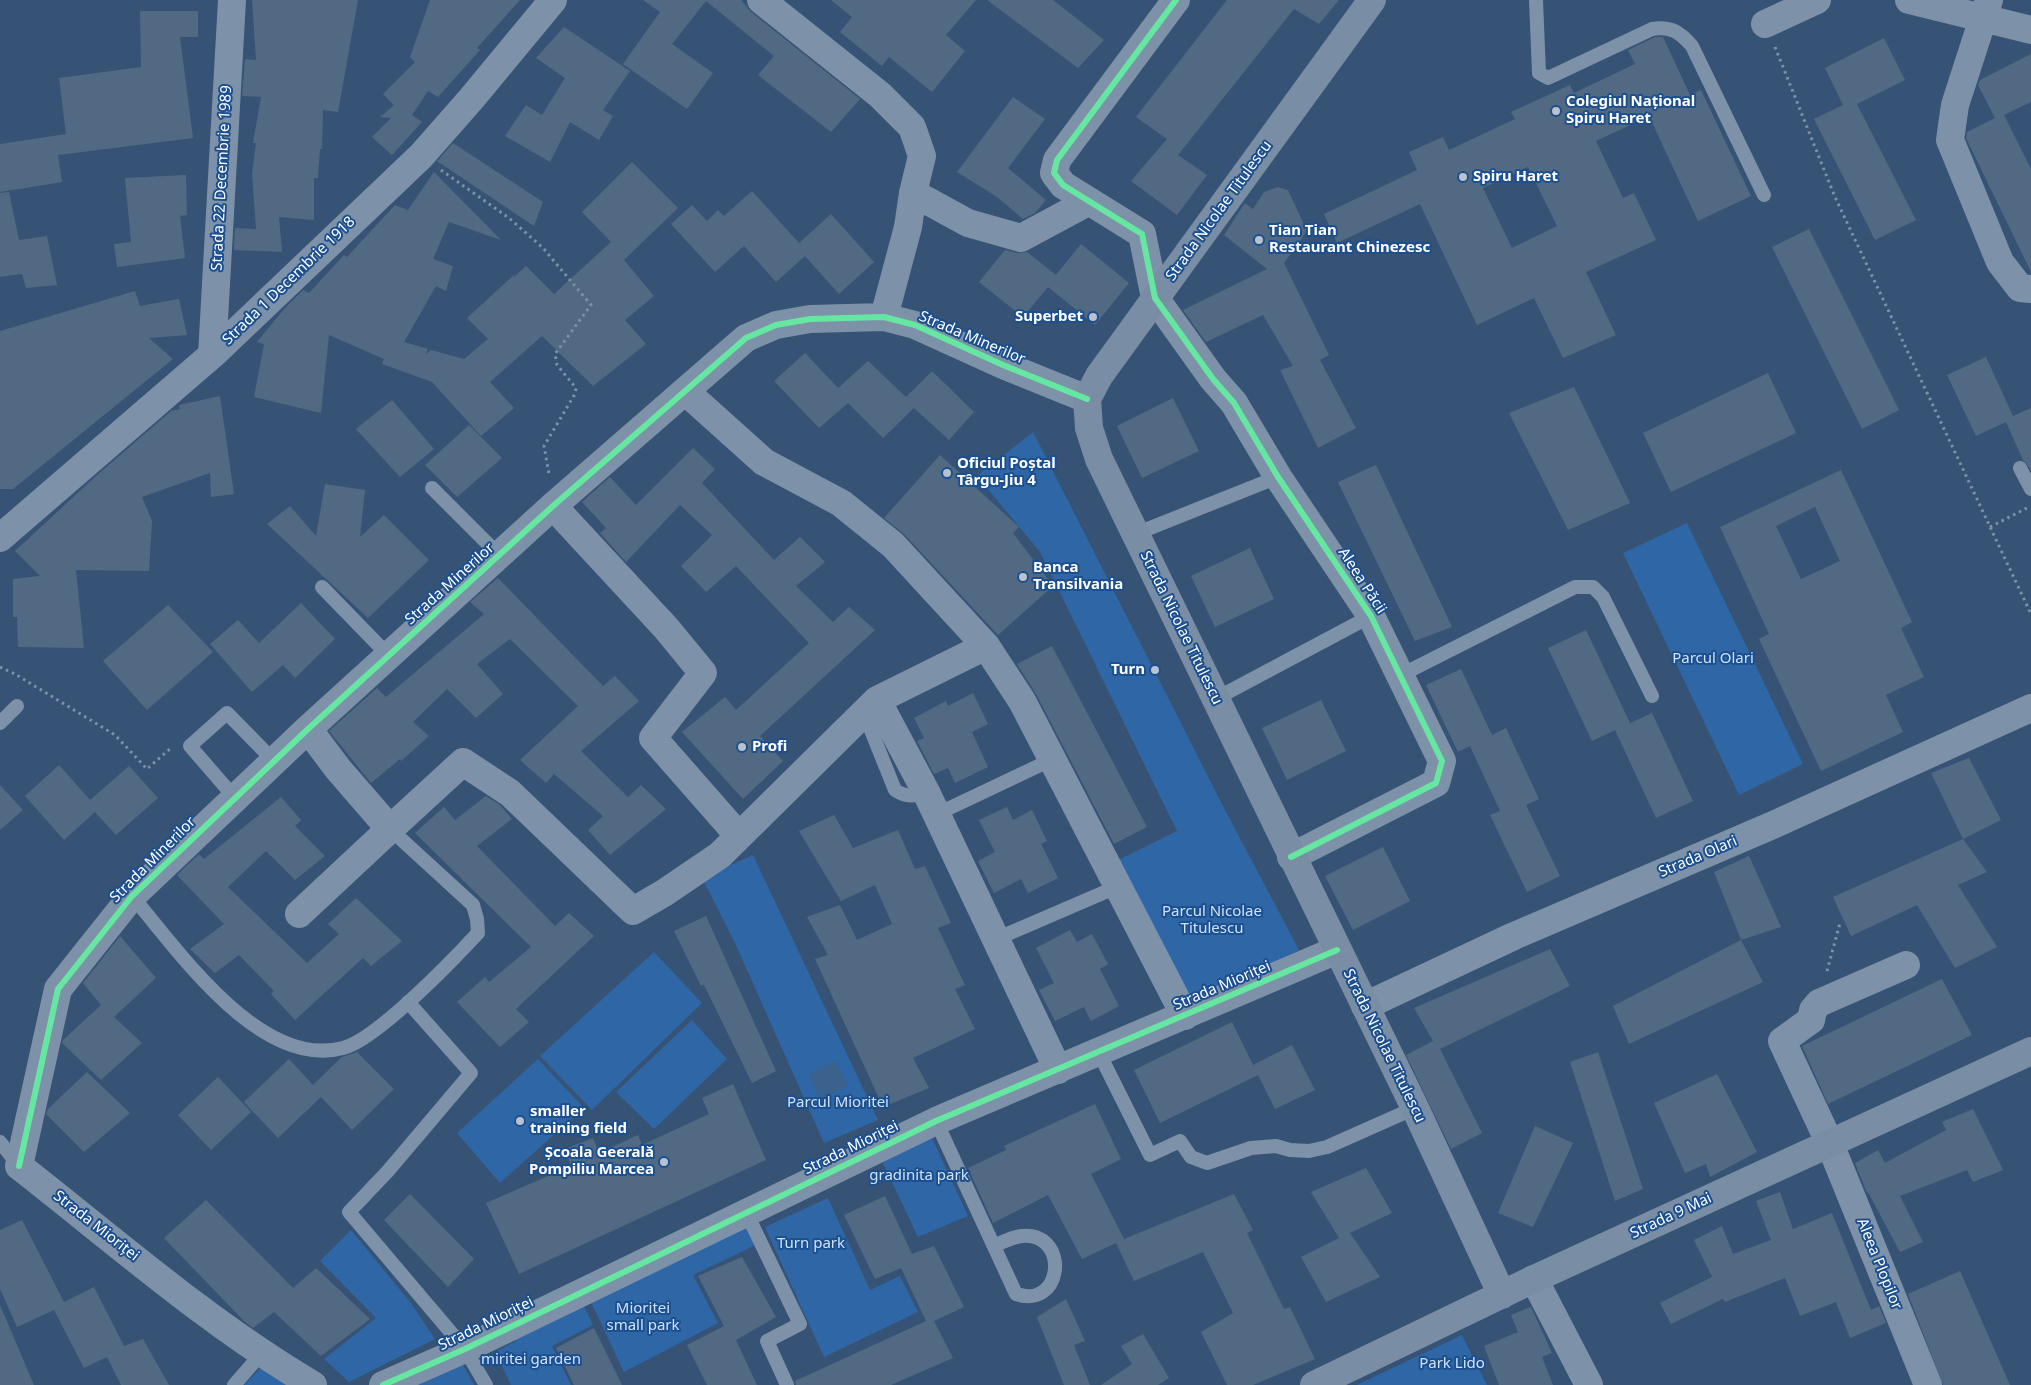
<!DOCTYPE html>
<html>
<head>
<meta charset="utf-8">
<style>
	body { margin:0 }
	canvas { display:block; background:#365274 }
</style>
</head>
<body>
<canvas width="2031" height="1385"></canvas>
<script>
const ctx = document.querySelector('canvas').getContext('2d');
ctx.lineJoin = 'round';
function paint(path, color) { ctx.fillStyle = color; ctx.fill(path, 'evenodd'); }
function stroke(path, color, width, dash) { ctx.strokeStyle = color; ctx.lineWidth = width; ctx.lineCap = dash ? 'butt' : 'round'; ctx.setLineDash(dash || []); ctx.stroke(path); }
function label(font, color, halo, rows, align = 'center') {
  ctx.font = font + ' "Noto Sans",sans-serif'; ctx.lineWidth = 4; ctx.setLineDash([]); ctx.textBaseline = 'middle'; ctx.strokeStyle = halo; ctx.fillStyle = color; for (const [text, x, y, turn = 0] of rows) {
    ctx.save(); ctx.translate(x, y); ctx.rotate((+turn || 0) * Math.PI / 180); ctx.textAlign = isNaN(turn) ? turn : align; if (halo) ctx.strokeText(text, 0, 0); ctx.fillText(text, 0, 0); ctx.restore();
  }
}
paint(new Path2D(`
	M 1033,432 L 1223,806 L 1299,950 L 1186,1005 L 1112,863 L 1177,831 L 1040,552 L 977,476 Z
	M 1687,523 L 1803,764 L 1739,795 L 1623,553 Z
	M 753,855 L 878,1120 L 824,1143 L 735,943 L 702,878 Z
	M 654,952 L 702,1003 L 592,1110 L 540,1056 Z
	M 692,1020 L 727,1059 L 654,1129 L 616,1092 Z
	M 538,1059 L 584,1108 L 500,1183 L 457,1133 Z
	M 932,1138 L 968,1216 L 918,1237 L 882,1161 Z
	M 828,1198 L 870,1290 L 900,1276 L 918,1312 L 824,1357 L 765,1227 Z
	M 745,1223 L 758,1244 L 693,1275 L 718,1323 L 624,1372 L 590,1300 Z
	M 351,1230 L 410,1302 L 435,1339 L 349,1382 L 324,1359 L 376,1318 L 320,1261 Z
	M 581,1300 L 593,1325 L 552,1346 L 571,1385 L 511,1385 L 495,1352 L 516,1341 L 513,1333 Z
	M 1462,1335 L 1487,1385 L 1357,1385 Z
	M 460,1359 L 474,1385 L 405,1385 Z
	M 263,1366 L 299,1385 L 244,1385 Z`), '#2f66a5');
paint(new Path2D(`
	M 835,1061 L 848,1086 L 820,1099 L 809,1074 Z`), '#3b618d');
paint(new Path2D(`
	M 252,0 L 358,0 L 338,112 L 323,110 L 322,149 L 320,149 L 318,178 L 314,178 L 314,220 L 279,217 L 282,252 L 234,250 L 235,228 L 256,229 L 252,174 L 256,143 L 253,143 L 261,97 L 242,96 L 245,59 L 256,60 Z
	M 430,0 L 520,0 L 477,48 L 480,50 L 438,97 L 428,91 L 412,115 L 422,122 L 392,155 L 372,137 L 391,118 L 380,117 L 394,105 L 383,94 L 415,62 L 410,57 Z
	M 643,0 L 741,0 L 751,12 L 860,99 L 831,132 L 758,75 L 774,56 L 706,1 L 672,44 L 713,73 L 687,109 L 623,64 L 660,12 Z
	M 831,0 L 976,0 L 946,35 L 965,51 L 932,92 L 889,57 L 882,66 L 840,32 L 852,17 Z
	M 987,0 L 1053,0 L 1104,40 L 1078,68 Z
	M 1227,0 L 1339,0 L 1319,24 L 1294,9 L 1178,155 L 1207,175 L 1177,215 L 1131,181 L 1167,139 L 1136,117 Z
	M 140,11 L 198,11 L 198,37 L 180,37 L 193,138 L 58,155 L 62,182 L 0,192 L 0,144 L 66,134 L 59,78 L 141,67 Z
	M 564,27 L 630,71 L 603,110 L 613,116 L 599,140 L 570,122 L 550,162 L 505,136 L 526,105 L 542,115 L 565,78 L 536,58 Z
	M 1655,37 L 1663,37 L 1690,95 L 1701,90 L 1751,196 L 1698,221 L 1649,116 L 1596,141 L 1623,198 L 1634,193 L 1656,240 L 1586,272 L 1616,335 L 1563,358 L 1534,298 L 1477,325 L 1420,204 L 1337,243 L 1324,214 L 1417,170 L 1409,152 L 1443,137 L 1449,150 L 1515,119 L 1511,112 L 1570,85 L 1574,93 L 1635,64 L 1628,50 ZM 1528,167 L 1557,226 L 1512,248 L 1483,188 Z
	M 1884,38 L 1905,80 L 1857,104 L 1916,220 L 1875,240 L 1814,119 L 1843,105 L 1825,68 Z
	M 2031,54 L 2031,102 L 2004,115 L 2031,169 L 2031,272 L 1966,138 L 1967,132 L 1995,118 L 1978,85 L 1980,80 Z
	M 1013,97 L 1045,119 L 1008,168 L 1046,200 L 1035,213 L 1023,219 L 997,197 L 957,172 Z
	M 453,143 L 543,202 L 534,226 L 437,161 Z
	M 632,162 L 678,208 L 624,260 L 654,296 L 625,320 L 646,344 L 593,386 L 542,336 L 490,382 L 514,408 L 481,436 L 432,382 L 382,364 L 384,359 L 329,335 L 321,413 L 254,397 L 264,344 L 257,342 L 284,309 L 303,290 L 309,293 L 344,255 L 347,257 L 395,205 L 408,210 L 434,172 L 501,240 L 449,222 L 433,259 L 453,266 L 446,291 L 436,286 L 404,342 L 428,349 L 426,354 L 431,350 L 464,359 L 488,339 L 467,318 L 515,274 L 514,277 L 526,266 L 554,294 L 611,242 L 582,212 Z
	M 186,175 L 187,215 L 180,216 L 185,258 L 117,267 L 114,244 L 131,242 L 125,178 Z
	M 1278,187 L 1288,190 L 1307,231 L 1284,263 L 1329,355 L 1320,360 L 1356,428 L 1318,448 L 1280,370 L 1293,366 L 1263,315 L 1206,342 L 1183,310 L 1267,269 L 1224,235 L 1245,203 L 1253,209 L 1264,192 Z
	M 752,191 L 799,243 L 831,214 L 874,262 L 839,294 L 805,256 L 776,282 L 744,246 L 715,272 L 671,224 L 692,205 L 707,221 L 718,210 L 724,216 Z
	M 9,192 L 19,240 L 47,236 L 57,285 L 26,288 L 22,274 L 0,277 L 0,193 Z
	M 1809,229 L 1899,410 L 1862,429 L 1772,247 Z
	M 1081,244 L 1129,283 L 1095,325 L 1048,287 L 1023,317 L 979,282 L 1005,250 L 1017,253 L 1027,252 L 1056,275 Z
	M 135,291 L 140,306 L 179,299 L 187,335 L 149,338 L 173,359 L 13,489 L 0,489 L 0,331 Z
	M 805,353 L 838,388 L 868,361 L 906,397 L 932,371 L 974,412 L 949,440 L 914,408 L 883,438 L 848,403 L 819,428 L 774,381 Z
	M 1986,357 L 2013,416 L 2031,408 L 2031,470 L 2023,460 L 2006,422 L 1976,436 L 1947,375 Z
	M 1768,373 L 1796,433 L 1671,492 L 1643,433 Z
	M 1574,387 L 1630,503 L 1568,530 L 1509,413 Z
	M 220,396 L 234,494 L 211,497 L 210,473 L 142,497 L 152,521 L 149,571 L 76,570 L 84,648 L 18,647 L 17,617 L 13,617 L 13,579 L 40,576 L 15,551 L 96,476 L 171,411 L 180,409 L 179,405 Z
	M 1173,398 L 1199,451 L 1142,478 L 1117,426 Z
	M 392,400 L 434,449 L 400,477 L 356,429 Z
	M 469,425 L 502,458 L 457,497 L 425,465 Z
	M 693,448 L 715,469 L 702,483 L 774,560 L 800,537 L 825,562 L 796,586 L 833,622 L 849,607 L 875,630 L 760,736 L 783,761 L 743,799 L 682,732 L 725,697 L 736,710 L 809,643 L 736,566 L 706,592 L 681,566 L 712,535 L 680,505 L 626,562 L 600,533 L 606,528 L 582,502 L 610,477 L 636,505 Z
	M 940,455 L 1019,527 L 1013,533 L 1053,586 L 998,635 L 904,534 L 884,518 Z
	M 1376,465 L 1452,627 L 1415,641 L 1338,482 Z
	M 1841,470 L 1912,622 L 1901,628 L 1924,677 L 1886,695 L 1903,732 L 1821,771 L 1759,639 L 1769,634 L 1720,527 ZM 1815,507 L 1840,561 L 1801,579 L 1776,526 Z
	M 325,484 L 365,490 L 360,537 L 384,515 L 429,560 L 368,618 L 267,524 L 290,506 L 316,536 Z
	M 1250,548 L 1274,599 L 1215,627 L 1191,576 Z
	M 498,578 L 603,686 L 615,676 L 639,701 L 581,751 L 628,797 L 641,785 L 666,809 L 610,855 L 588,830 L 603,816 L 554,774 L 546,783 L 520,760 L 578,706 L 510,639 L 477,664 L 503,694 L 476,718 L 447,689 L 413,722 L 429,736 L 401,761 L 400,759 L 371,783 L 329,731 L 377,688 L 386,697 L 484,614 L 470,602 Z
	M 301,603 L 335,639 L 295,678 L 283,665 L 252,692 L 210,644 L 238,620 L 259,643 Z
	M 168,605 L 213,652 L 147,710 L 103,661 Z
	M 1586,630 L 1630,723 L 1592,741 L 1548,648 Z
	M 1052,646 L 1147,827 L 1114,844 L 1036,694 L 1017,664 Z
	M 1461,669 L 1492,735 L 1506,728 L 1539,799 L 1526,805 L 1560,876 L 1527,892 L 1490,815 L 1500,811 L 1470,746 L 1458,752 L 1426,685 Z
	M 973,693 L 988,724 L 972,732 L 988,767 L 955,783 L 948,768 L 934,774 L 917,741 L 924,738 L 914,718 L 946,701 L 948,706 Z
	M 1321,700 L 1346,751 L 1287,780 L 1262,728 Z
	M 1652,713 L 1693,801 L 1656,818 L 1615,730 Z
	M 1969,758 L 2001,820 L 1963,839 L 1931,773 Z
	M 59,765 L 90,800 L 129,766 L 158,798 L 116,835 L 95,812 L 64,840 L 25,796 Z
	M 0,785 L 23,810 L 0,830 Z
	M 486,796 L 500,805 L 512,819 L 477,846 L 555,926 L 569,913 L 594,936 L 516,1009 L 529,1022 L 500,1047 L 457,1002 L 485,977 L 489,982 L 531,947 L 415,833 L 444,807 L 455,820 Z
	M 281,797 L 301,820 L 295,826 L 325,856 L 295,880 L 266,851 L 228,887 L 307,963 L 339,934 L 328,924 L 356,898 L 402,941 L 371,966 L 363,958 L 295,1020 L 271,994 L 274,991 L 239,955 L 215,973 L 190,949 L 224,924 L 177,875 L 199,854 L 204,859 Z
	M 1007,807 L 1013,820 L 1032,810 L 1047,841 L 1041,844 L 1058,878 L 1028,893 L 1021,879 L 994,893 L 978,861 L 995,852 L 979,820 Z
	M 834,815 L 853,848 L 898,830 L 915,869 L 925,866 L 951,923 L 938,928 L 965,985 L 955,989 L 975,1029 L 913,1058 L 929,1088 L 883,1107 L 815,959 L 828,955 L 807,917 L 840,905 L 857,940 L 892,924 L 875,885 L 841,901 L 799,831 Z
	M 1963,839 L 1987,872 L 1958,885 L 1997,947 L 1955,968 L 1917,905 L 1851,936 L 1833,897 Z
	M 1383,847 L 1410,901 L 1353,930 L 1325,876 Z
	M 1749,856 L 1781,927 L 1741,940 L 1714,872 Z
	M 706,916 L 776,1071 L 752,1083 L 704,985 L 701,986 L 674,931 Z
	M 1070,930 L 1077,942 L 1092,934 L 1108,964 L 1100,969 L 1119,1006 L 1091,1021 L 1084,1007 L 1055,1021 L 1039,990 L 1054,983 L 1036,948 Z
	M 120,936 L 156,978 L 114,1017 L 142,1043 L 101,1080 L 62,1043 L 63,1040 L 101,1005 L 83,983 Z
	M 1741,940 L 1763,982 L 1629,1044 L 1613,1006 Z
	M 1550,949 L 1570,986 L 1440,1049 L 1482,1133 L 1451,1149 L 1406,1055 L 1433,1041 L 1414,1008 Z
	M 1942,979 L 1972,1035 L 1828,1104 L 1802,1046 Z
	M 1232,1022 L 1258,1075 L 1160,1123 L 1134,1070 Z
	M 1292,1045 L 1315,1090 L 1275,1109 L 1253,1065 Z
	M 357,1052 L 394,1089 L 352,1130 L 321,1097 L 278,1138 L 244,1102 L 289,1059 L 313,1085 L 342,1057 Z
	M 1598,1052 L 1643,1189 L 1615,1201 L 1570,1062 Z
	M 87,1072 L 130,1113 L 84,1152 L 46,1114 L 48,1109 Z
	M 1717,1074 L 1757,1152 L 1710,1177 L 1706,1164 L 1685,1173 L 1654,1103 Z
	M 218,1077 L 251,1112 L 211,1150 L 178,1115 Z
	M 733,1084 L 766,1160 L 519,1274 L 486,1203 L 571,1166 L 565,1149 L 593,1138 L 599,1153 L 638,1135 L 642,1145 L 709,1114 L 702,1098 Z
	M 1095,1104 L 1121,1159 L 1091,1174 L 1124,1239 L 1234,1194 L 1253,1230 L 1247,1233 L 1284,1309 L 1290,1307 L 1315,1359 L 1253,1385 L 1227,1385 L 1201,1332 L 1233,1313 L 1203,1252 L 1134,1281 L 1116,1243 L 1082,1259 L 1048,1195 L 993,1223 L 968,1168 L 1006,1150 L 1004,1146 Z
	M 1973,1109 L 2003,1170 L 1973,1182 L 1967,1170 L 1900,1196 L 1923,1242 L 1900,1252 L 1868,1192 L 1867,1193 L 1855,1163 L 1878,1150 L 1885,1163 L 1946,1130 L 1942,1122 Z
	M 1535,1126 L 1573,1143 L 1533,1227 L 1498,1213 Z
	M 1366,1168 L 1392,1213 L 1350,1233 L 1380,1277 L 1326,1302 L 1301,1257 L 1339,1238 L 1311,1192 Z
	M 1780,1192 L 1793,1229 L 1832,1213 L 1871,1310 L 1879,1306 L 1886,1323 L 1850,1338 L 1836,1302 L 1800,1316 L 1785,1278 L 1725,1302 L 1723,1299 L 1671,1324 L 1660,1303 L 1712,1277 L 1694,1240 L 1722,1226 L 1733,1254 L 1771,1240 L 1756,1201 Z
	M 410,1194 L 474,1259 L 448,1287 L 384,1220 Z
	M 885,1196 L 912,1254 L 934,1246 L 964,1307 L 934,1321 L 953,1358 L 891,1385 L 796,1385 L 795,1381 L 926,1321 L 901,1268 L 875,1279 L 844,1215 Z
	M 206,1200 L 293,1288 L 316,1268 L 370,1319 L 321,1356 L 274,1312 L 253,1328 L 245,1322 L 164,1238 Z
	M 22,1220 L 64,1302 L 94,1287 L 124,1346 L 143,1339 L 169,1385 L 121,1385 L 107,1357 L 84,1368 L 54,1310 L 17,1327 L 0,1289 L 0,1230 Z
	M 742,1257 L 776,1317 L 736,1340 L 757,1385 L 707,1385 L 687,1345 L 724,1326 L 698,1276 Z
	M 1960,1271 L 2010,1385 L 1943,1385 L 1908,1294 Z
	M 1066,1299 L 1085,1341 L 1074,1345 L 1090,1385 L 1064,1385 L 1037,1317 Z
	M 0,1305 L 34,1385 L 0,1385 Z
	M 1531,1307 L 1552,1353 L 1542,1357 L 1553,1385 L 1499,1385 L 1484,1346 L 1518,1332 L 1511,1315 Z
	M 594,1328 L 622,1385 L 574,1385 L 556,1348 Z
	M 1143,1334 L 1169,1378 L 1158,1385 L 1101,1385 L 1132,1364 L 1121,1346 Z`), '#526984');
stroke(new Path2D(`
	M 1775,47 L 1835,197 L 2031,614
	M 441,170 L 509,218 L 543,248 L 591,305 L 555,354 L 557,365 L 576,388 L 575,394 L 544,446 L 549,474
	M 1990,527 L 2027,508
	M 0,667 L 15,674 L 115,735 L 147,769 L 172,747
	M 1827,971 L 1840,923`), '#7d92a8', 3, [2.5, 4]);
stroke(new Path2D(`
	M 1536,0 L 1539,73 L 1548,78 L 1652,29 C 1671,26 1680,32 1692,46 L 1764,195
	M 2020,468 L 2031,489
	M 432,488 L 500,556
	M 1135,534 L 1278,477
	M 322,587 L 389,656
	M 1401,675 L 1575,587 L 1593,587 L 1603,597 L 1652,696
	M 1215,699 L 1371,616
	M 864,713 L 895,790 C 907,798 914,796 926,792
	M 0,723 L 17,706
	M 235,798 L 190,746 L 227,713 L 274,761
	M 937,814 L 1053,759
	M 132,896 C 178,950 260,1070 343,1048 C 376,1040 453,960 478,933 L 477,919 L 473,905 L 390,829
	M 996,939 L 1119,886
	M 408,1002 L 471,1073 L 388,1171 L 349,1212 L 465,1349 L 486,1385
	M 1099,1053 L 1150,1155 L 1180,1141 L 1191,1157 L 1207,1163 L 1251,1148 L 1276,1146 L 1290,1150 L 1309,1151 L 1327,1147 L 1415,1108
	M 936,1121 L 1016,1294 C 1061,1309 1069,1241 1030,1236 C 1018,1234 1005,1241 994,1246
	M 0,1142 L 19,1166
	M 746,1212 L 800,1324 L 767,1341 L 787,1385
	M 234,1385 L 261,1354`), '#7d92a8', 14);
stroke(new Path2D(`
	M 761,0 L 880,95 L 912,127 L 922,156 L 913,193 L 908,227 L 884,317
	M 1176,0 L 1057,160 L 1054,173 L 1063,185 L 1142,234 L 1155,298 L 1213,379 L 1234,403 L 1278,477 L 1371,616 L 1442,761 L 1436,783 L 1291,857
	M 1909,0 L 2031,30
	M 1989,0 L 1955,105 L 1950,140 L 2000,262 L 2020,288 L 2031,289
	M 1765,24 L 1817,0
	M 913,193 L 968,223 L 1021,238 L 1088,202
	M 212,355 L 232,0
	M 686,392 L 764,462 L 841,503 L 893,545 L 986,646 L 1022,701 L 1185,1016
	M 553,506 L 666,628 L 703,673 L 653,738 L 739,836
	M 0,538 L 212,355 L 421,156 L 472,98 L 553,0
	M 877,700 L 926,792 L 1058,1070
	M 308,729 L 338,769 L 390,829 L 463,762 L 510,793 L 633,911 L 664,893 L 720,855 L 877,700 L 986,646
	M 299,914 L 390,829
	M 1906,965 L 1819,1003 L 1813,1010 L 1811,1020 L 1782,1041 L 1830,1144 L 1928,1385
	M 1365,1006 L 1514,936 L 1773,825 L 2031,708
	M 19,1166 L 58,989 L 132,896 L 308,729 L 553,506 L 746,338 L 776,325 L 810,319 L 884,317 L 915,325 L 1003,365 L 1087,399
	M 19,1166 C 115,1241 208,1323 313,1385
	M 1534,1279 L 1589,1385
	M 383,1385 L 465,1349 L 936,1121 L 1337,950`), '#7d92a8', 28);
stroke(new Path2D(`
	M 1372,0 L 1099,376 L 1087,399 L 1089,428 L 1099,459 L 1415,1108 L 1502,1295
	M 1314,1385 L 1534,1279 L 2031,1051`), '#798da4', 28);
stroke(new Path2D(`
	M 1176,0 L 1057,160 L 1054,173 L 1063,185 L 1142,234 L 1155,298 L 1213,379 L 1234,403 L 1278,477 L 1371,616 L 1442,761 L 1436,783 L 1291,857
	M 19,1166 L 58,989 L 132,896 L 308,729 L 553,506 L 746,338 L 776,325 L 810,319 L 884,317 L 915,325 L 1003,365 L 1087,399
	M 383,1385 L 465,1349 L 936,1121 L 1337,950`), '#66e7a1', 6);
for (const [x, y, r, color] of [
	[1556,111,5,"#b9c2ce"],
	[1463,177,5,"#b9c2ce"],
	[1259,240,5,"#b9c2ce"],
	[1093,317,5,"#b9c2ce"],
	[947,473,5,"#b9c2ce"],
	[1023,577,5,"#b9c2ce"],
	[1155,670,5,"#b9c2ce"],
	[742,747,5,"#b9c2ce"],
	[520,1121,5,"#b9c2ce"],
	[664,1162,5,"#b9c2ce"]
]) { const dot = new Path2D(); dot.arc(x, y, r, 0, 2 * Math.PI); ctx.fillStyle = color; ctx.fill(dot); stroke(dot, '#1b4f8f', 2); }
label('bold 15px', '#fff', '#1b4f8f', [
	["Colegiul Național",1566,102],
	["Spiru Haret",1566,119],
	["Spiru Haret",1473,177],
	["Tian Tian",1269,231],
	["Restaurant Chinezesc",1269,248],
	["Superbet",1083,317,"right"],
	["Oficiul Poștal",957,464],
	["Târgu-Jiu 4",957,481],
	["Banca",1033,568],
	["Transilvania",1033,585],
	["Turn",1145,670,"right"],
	["Profi",752,747],
	["smaller",530,1112],
	["training field",530,1129],
	["Școala Geerală",654,1153,"right"],
	["Pompiliu Marcea",654,1170,"right"]
], 'left');
label('15px', '#fff', '#1b4f8f', [
	["Strada 22 Decembrie 1989",222,178,-87],
	["Strada Nicolae Titulescu",1219,211,-54],
	["Strada 1 Decembrie 1918",289,281,-44],
	["Strada Minerilor",972,338,23],
	["Aleea Păcii",1362,581,57],
	["Strada Minerilor",450,584,-42],
	["Strada Nicolae Titulescu",1181,628,64],
	["Strada Olari",1698,857,-23],
	["Strada Minerilor",153,860,-45],
	["Strada Mioriței",1222,986,-23],
	["Strada Nicolae Titulescu",1384,1046,64],
	["Strada Mioriței",851,1148,-26],
	["Strada 9 Mai",1671,1216,-25],
	["Strada Mioriței",96,1226,38],
	["Aleea Plopilor",1879,1264,68],
	["Strada Mioriței",486,1324,-26]
]);
label('15px', '#cfe3fa', '#1b4f8f', [
	["Parcul Olari",1713,659],
	["Parcul Nicolae",1212,912],
	["Titulescu",1212,929],
	["Parcul Mioritei",838,1103],
	["gradinita park",919,1176],
	["Turn park",811,1244],
	["Mioritei",643,1309],
	["small park",643,1326],
	["miritei garden",531,1360],
	["Park Lido",1452,1364]
]);
</script>
</body>
</html>
